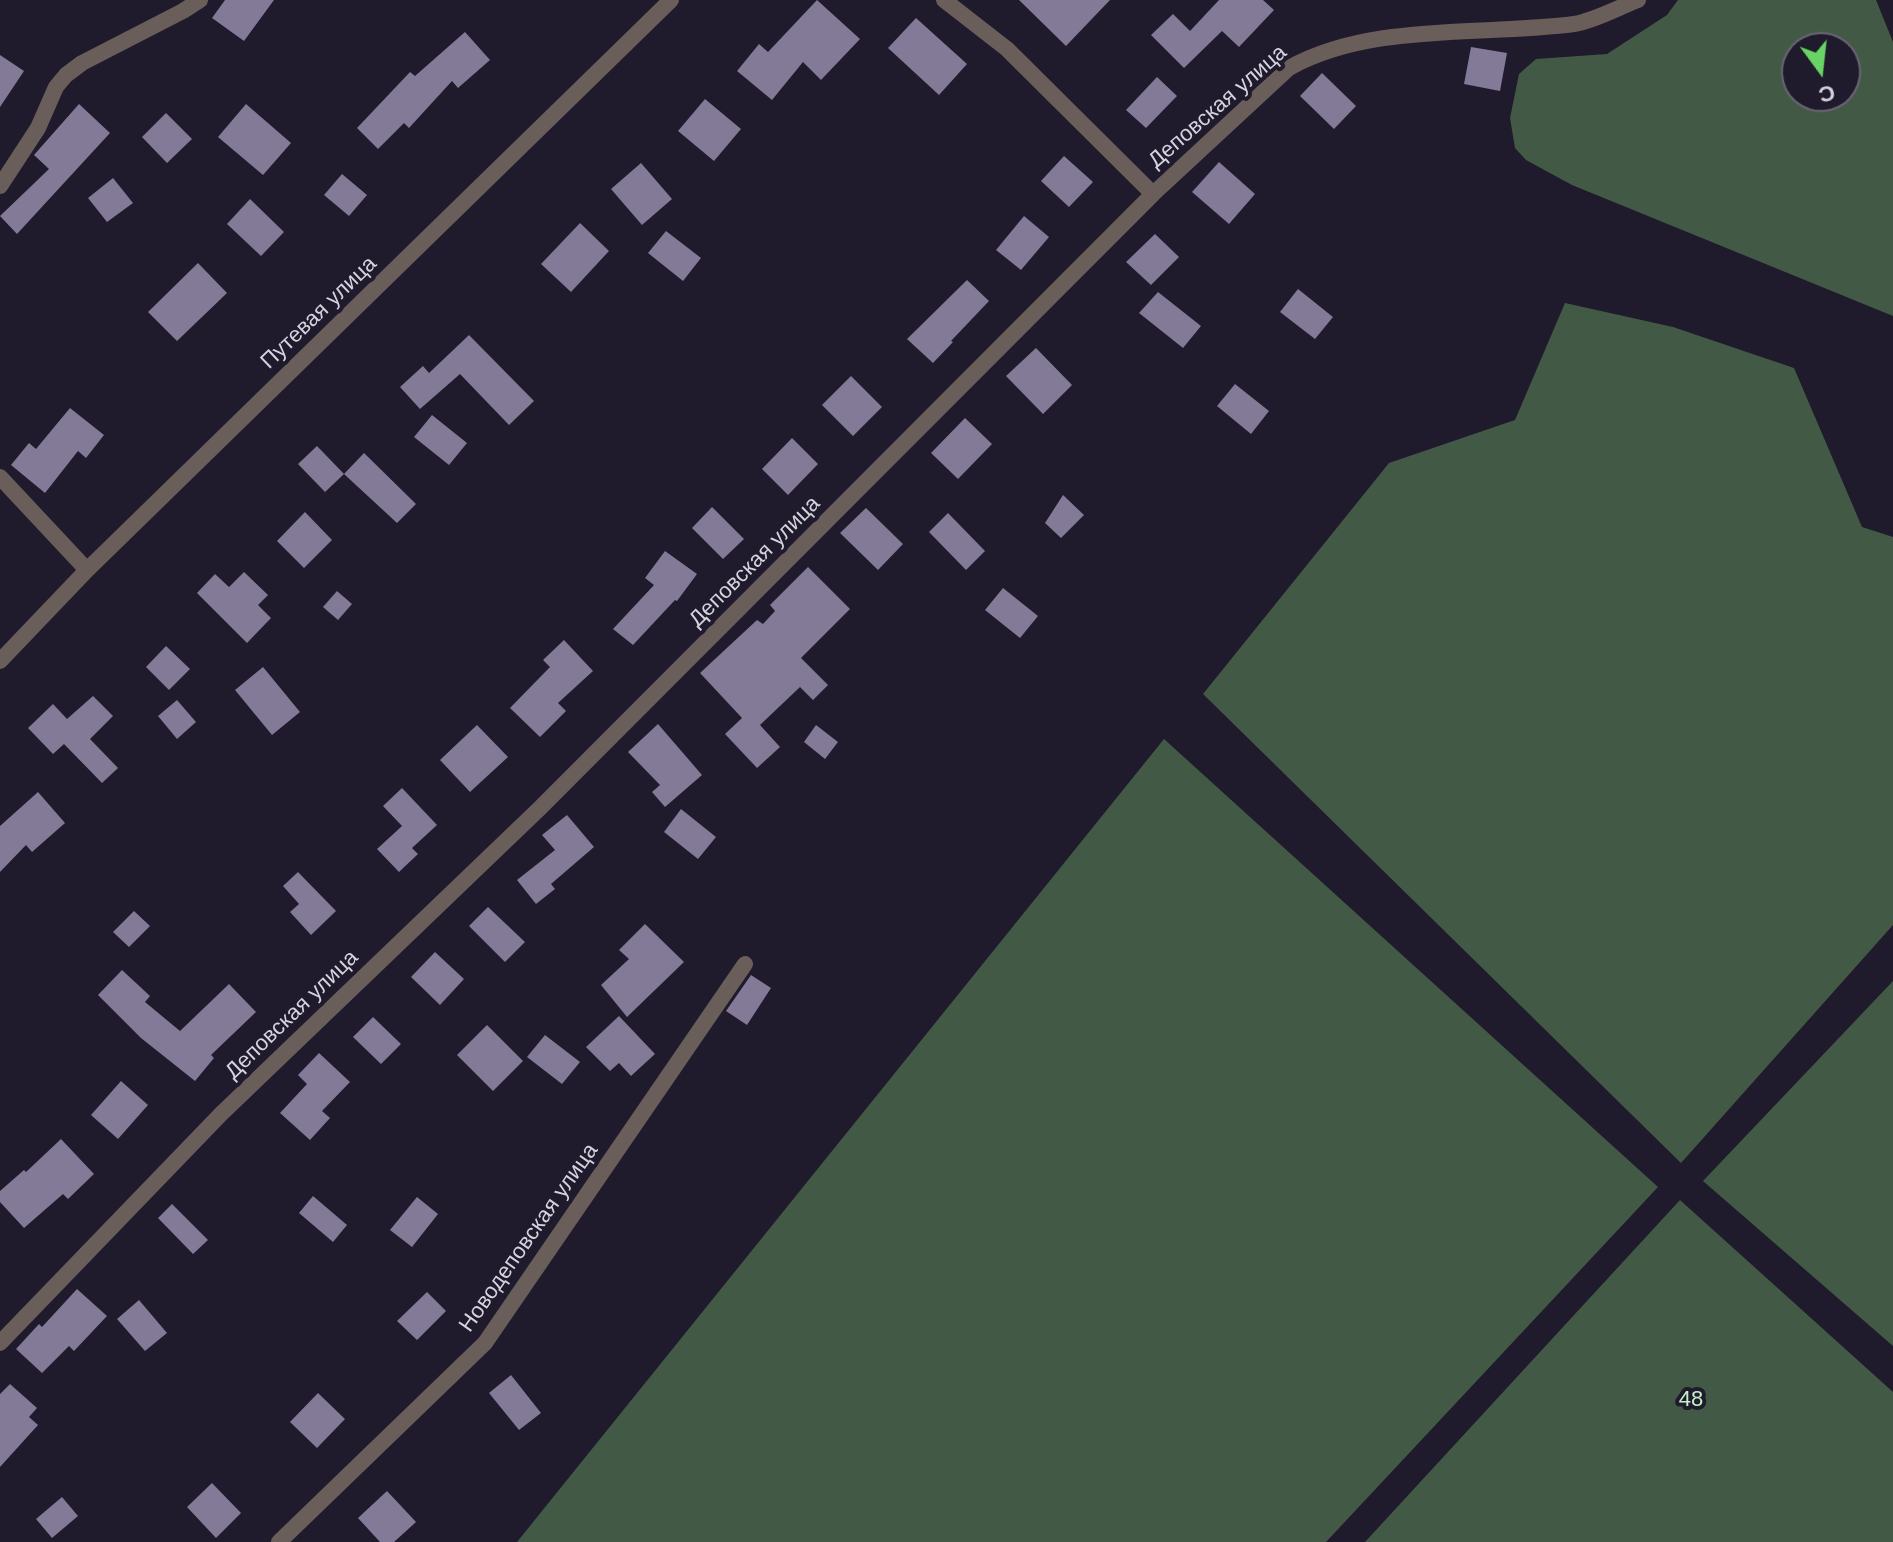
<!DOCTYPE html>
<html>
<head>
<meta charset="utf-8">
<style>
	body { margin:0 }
	#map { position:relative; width:1893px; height:1542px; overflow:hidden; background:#201a2d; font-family:Helvetica,sans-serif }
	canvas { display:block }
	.north { position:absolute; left:1781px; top:32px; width:80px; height:80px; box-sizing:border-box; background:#201a2d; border:2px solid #696475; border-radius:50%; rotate:165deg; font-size:22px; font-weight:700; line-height:32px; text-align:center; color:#d6d3e0 }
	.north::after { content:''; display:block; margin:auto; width:28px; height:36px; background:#68d465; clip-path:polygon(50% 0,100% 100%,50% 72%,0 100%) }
</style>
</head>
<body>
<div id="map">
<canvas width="1893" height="1542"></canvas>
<div class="north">С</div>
</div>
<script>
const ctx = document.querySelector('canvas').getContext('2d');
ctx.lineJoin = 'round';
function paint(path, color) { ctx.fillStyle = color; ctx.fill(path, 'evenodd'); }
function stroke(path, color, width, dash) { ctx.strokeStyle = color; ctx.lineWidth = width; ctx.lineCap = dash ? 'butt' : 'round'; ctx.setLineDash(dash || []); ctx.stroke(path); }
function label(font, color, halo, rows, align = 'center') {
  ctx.font = font + ' Helvetica,sans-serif'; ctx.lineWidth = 8; ctx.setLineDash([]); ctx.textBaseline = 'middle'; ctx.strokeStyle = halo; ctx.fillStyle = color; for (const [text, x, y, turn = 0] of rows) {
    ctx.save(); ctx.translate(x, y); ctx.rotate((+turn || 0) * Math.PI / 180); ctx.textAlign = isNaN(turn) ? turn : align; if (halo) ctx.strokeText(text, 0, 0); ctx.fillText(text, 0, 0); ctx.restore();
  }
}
paint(new Path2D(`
	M 1678,0 L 1876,0 L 1893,42 L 1893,316 L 1572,185 L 1526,160 L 1515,148 L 1510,118 L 1519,74 L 1536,59 L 1607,54 L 1667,15 ZM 1797,48 L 1845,48 L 1845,96 L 1797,96 Z
	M 1565,303 L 1673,327 L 1794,368 L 1862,527 L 1893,537 L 1893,925 L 1681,1163 L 1203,694 L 1389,463 L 1515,420 Z
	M 1164,739 L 1658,1187 L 1326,1542 L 517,1542 Z
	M 1893,981 L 1893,1346 L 1703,1181 Z
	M 1680,1200 L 1893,1392 L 1893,1542 L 1365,1542 Z`), '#425a45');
paint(new Path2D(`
	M 225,0 L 274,0 L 244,41 L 212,18 Z
	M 817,0 L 860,39 L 821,80 L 803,62 L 772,100 L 737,71 L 759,44 L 768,52 Z
	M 1019,0 L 1110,0 L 1066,46 Z
	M 1219,0 L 1263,0 L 1274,10 L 1239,47 L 1222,31 L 1184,68 L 1151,35 L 1173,14 L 1190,31 Z
	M 916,18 L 967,64 L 939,95 L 888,48 Z
	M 465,32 L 490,60 L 458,88 L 452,81 L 409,128 L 404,123 L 378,149 L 357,128 L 410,72 L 415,76 Z
	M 1471,47 L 1507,53 L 1500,91 L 1464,84 Z
	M 0,55 L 24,71 L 0,107 Z
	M 1322,73 L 1356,106 L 1334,129 L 1300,96 Z
	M 1157,77 L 1177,96 L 1146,128 L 1126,110 Z
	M 705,99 L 741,129 L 714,161 L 678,131 Z
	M 79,104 L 110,133 L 17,234 L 0,216 L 49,169 L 34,155 Z
	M 246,104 L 291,143 L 263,175 L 218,137 Z
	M 166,113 L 192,139 L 167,163 L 142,137 Z
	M 1064,156 L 1093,182 L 1069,207 L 1041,181 Z
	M 1219,162 L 1255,194 L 1229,224 L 1192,192 Z
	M 641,163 L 672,199 L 642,225 L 611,189 Z
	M 342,174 L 367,195 L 349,216 L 324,195 Z
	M 113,178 L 133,203 L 107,222 L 88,198 Z
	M 250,199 L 284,232 L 261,256 L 227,224 Z
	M 1024,216 L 1049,237 L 1021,270 L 996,250 Z
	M 580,223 L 609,251 L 571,292 L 541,264 Z
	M 666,231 L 701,258 L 683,281 L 648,253 Z
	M 1155,234 L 1179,257 L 1151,285 L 1126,262 Z
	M 198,263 L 227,293 L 177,341 L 148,312 Z
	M 967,280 L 989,301 L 951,341 L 953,342 L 933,363 L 907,339 Z
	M 1298,289 L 1333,317 L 1315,339 L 1280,312 Z
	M 1158,292 L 1201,326 L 1183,348 L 1139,313 Z
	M 469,335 L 534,401 L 509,425 L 460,374 L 420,409 L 400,387 L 423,366 L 429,373 Z
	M 1036,348 L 1072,385 L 1043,414 L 1006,376 Z
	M 851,376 L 882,407 L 853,436 L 822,405 Z
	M 1235,384 L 1269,411 L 1251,434 L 1217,406 Z
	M 70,408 L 104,435 L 86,458 L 78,451 L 45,493 L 11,465 L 29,443 L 36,449 Z
	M 432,415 L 467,443 L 449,465 L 414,437 Z
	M 965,418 L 992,444 L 958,479 L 931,453 Z
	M 792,438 L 818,464 L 788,495 L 762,469 Z
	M 317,446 L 344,474 L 325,492 L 298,464 Z
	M 364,453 L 416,504 L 397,523 L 344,474 Z
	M 1063,495 L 1084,515 L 1061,538 L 1045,523 Z
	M 712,507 L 744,539 L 723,559 L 692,528 Z
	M 866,508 L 903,544 L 878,570 L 840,533 Z
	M 305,512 L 332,540 L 304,568 L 277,541 Z
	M 948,513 L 985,551 L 966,570 L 929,532 Z
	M 665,551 L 697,574 L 677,601 L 675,600 L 633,645 L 613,629 L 654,585 L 645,578 Z
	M 808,567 L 850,609 L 801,658 L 828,685 L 813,700 L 800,687 L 760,725 L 780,747 L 757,768 L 725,734 L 742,718 L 700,673 L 757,620 L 763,624 L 775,611 L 770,605 Z
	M 244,572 L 268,595 L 258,605 L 271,618 L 247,643 L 197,593 L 215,574 L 229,587 Z
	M 1003,588 L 1038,616 L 1020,638 L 985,610 Z
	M 337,591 L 352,604 L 338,620 L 323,607 Z
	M 564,640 L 593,671 L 558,703 L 566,711 L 540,737 L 510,708 L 550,667 L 543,660 Z
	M 166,646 L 190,669 L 169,690 L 146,667 Z
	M 263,667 L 300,712 L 272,735 L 235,690 Z
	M 93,696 L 113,716 L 90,739 L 118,768 L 102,783 L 64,744 L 53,754 L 28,728 L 53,704 L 67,719 Z
	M 177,700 L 196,722 L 177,739 L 158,716 Z
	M 658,724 L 702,775 L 665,807 L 652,792 L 660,785 L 628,752 Z
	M 477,725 L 508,757 L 470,792 L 440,760 Z
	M 816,725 L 838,742 L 825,759 L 804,742 Z
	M 402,788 L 437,825 L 412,848 L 418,854 L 399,872 L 377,849 L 402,826 L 383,806 Z
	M 38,792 L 65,823 L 32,852 L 26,845 L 0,872 L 0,826 Z
	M 681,809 L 716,837 L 698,859 L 664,832 Z
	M 567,815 L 594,847 L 551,884 L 555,889 L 536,904 L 517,880 L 555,850 L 542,835 Z
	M 298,872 L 336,911 L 311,935 L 290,912 L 299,904 L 283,886 Z
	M 488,907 L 525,942 L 505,962 L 469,926 Z
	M 134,911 L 150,926 L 129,947 L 113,932 Z
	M 645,924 L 684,962 L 627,1017 L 601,985 L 629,959 L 619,950 Z
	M 435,952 L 464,979 L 440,1005 L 411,977 Z
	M 122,970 L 150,996 L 145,1002 L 180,1031 L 229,984 L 256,1012 L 211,1055 L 214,1058 L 195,1081 L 141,1038 L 98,995 Z
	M 751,975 L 771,988 L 747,1025 L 726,1011 Z
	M 619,1016 L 655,1054 L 631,1076 L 619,1063 L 610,1071 L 586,1047 Z
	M 373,1017 L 401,1044 L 381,1064 L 353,1037 Z
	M 487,1025 L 523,1061 L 493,1091 L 457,1055 Z
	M 545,1035 L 580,1062 L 562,1084 L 527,1057 Z
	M 319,1053 L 350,1082 L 322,1111 L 330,1118 L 310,1140 L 280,1113 L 307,1084 L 298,1075 Z
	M 121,1081 L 148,1105 L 118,1139 L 91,1115 Z
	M 61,1139 L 94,1174 L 68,1199 L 63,1194 L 24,1228 L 0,1202 L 0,1191 L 24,1170 L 26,1172 Z
	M 313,1196 L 347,1225 L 333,1242 L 299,1213 Z
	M 417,1197 L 438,1214 L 412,1247 L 390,1230 Z
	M 172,1204 L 208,1240 L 193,1254 L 158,1218 Z
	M 77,1289 L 107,1316 L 74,1351 L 69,1346 L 42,1373 L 16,1349 L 39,1324 L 42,1327 Z
	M 427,1292 L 446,1311 L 417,1340 L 397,1321 Z
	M 139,1300 L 167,1333 L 145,1351 L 117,1319 Z
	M 511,1375 L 541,1413 L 519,1430 L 489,1393 Z
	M 10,1384 L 37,1408 L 29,1417 L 38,1425 L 0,1467 L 0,1394 Z
	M 318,1393 L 345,1419 L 317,1448 L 290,1422 Z
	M 212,1483 L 241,1513 L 216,1538 L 187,1507 Z
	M 387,1491 L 416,1522 L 394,1542 L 380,1542 L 358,1518 Z
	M 62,1497 L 78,1516 L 52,1538 L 36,1519 Z`), '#827a97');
stroke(new Path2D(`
	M 944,0 L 1007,49 L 1153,194
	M 0,186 L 38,128 L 56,87 L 66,75 L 82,63 L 183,11 L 200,0
	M 0,477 L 87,570
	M 0,661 L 87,570 L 671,0
	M 0,1343 L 221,1114 L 539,809 L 1153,194 L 1289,68 C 1371,22 1483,36 1574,24 C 1594,21 1619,7 1638,0
	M 279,1542 L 485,1343 L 745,964`), '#6a5e5a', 16);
label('22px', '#d6d3e0', '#201a2d', [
	["Деповская улица",1218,107,-41],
	["Путевая улица",319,313,-44],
	["Деповская улица",755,562,-45],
	["Деповская улица",292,1015,-44],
	["Новодеповская улица",529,1238,-55]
]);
label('22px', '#c2f0c6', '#201a2d', [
	["48",1691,1400]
]);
</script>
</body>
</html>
